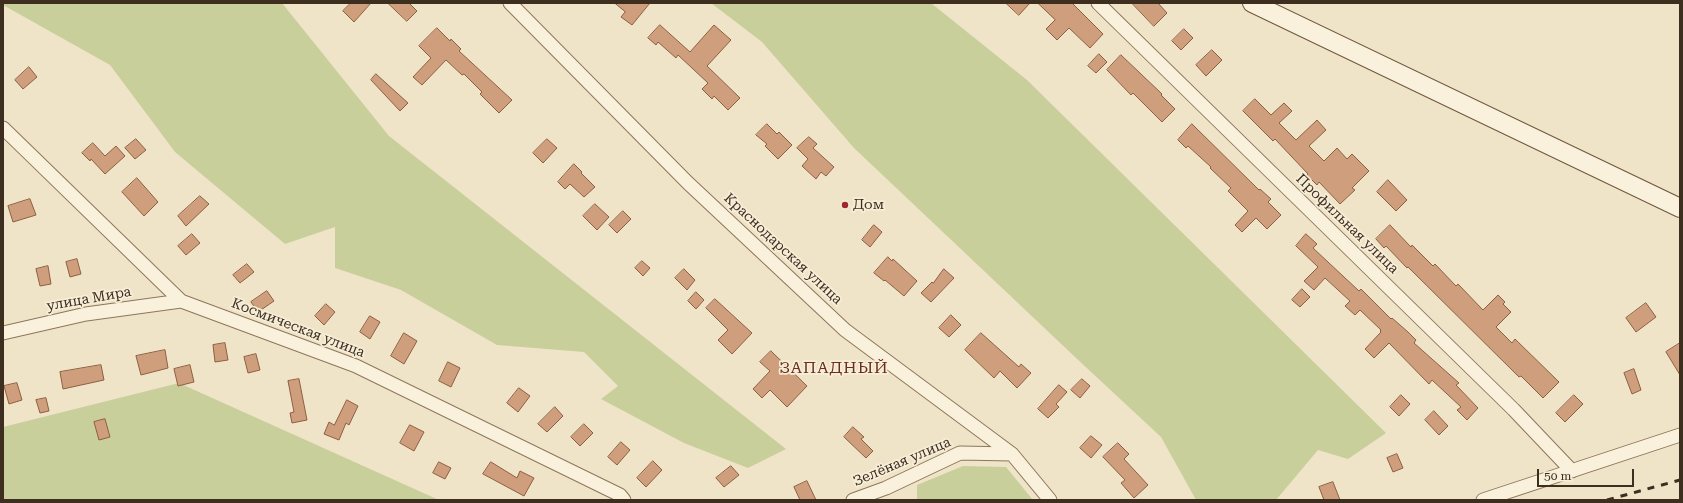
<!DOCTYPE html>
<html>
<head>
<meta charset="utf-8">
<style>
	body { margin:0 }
	#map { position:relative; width:1683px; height:503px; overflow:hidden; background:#f0e4c8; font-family:"Roboto Serif",serif }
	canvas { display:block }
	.frame { position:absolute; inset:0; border:4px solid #3d2e20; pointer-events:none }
	.scale { position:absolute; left:1537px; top:469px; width:97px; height:18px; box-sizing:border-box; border:2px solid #3d2e20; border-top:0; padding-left:5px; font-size:12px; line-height:14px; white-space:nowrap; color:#3d2e20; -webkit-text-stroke:3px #f7eed8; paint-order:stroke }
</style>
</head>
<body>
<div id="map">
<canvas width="1683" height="503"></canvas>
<div class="frame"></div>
<div class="scale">50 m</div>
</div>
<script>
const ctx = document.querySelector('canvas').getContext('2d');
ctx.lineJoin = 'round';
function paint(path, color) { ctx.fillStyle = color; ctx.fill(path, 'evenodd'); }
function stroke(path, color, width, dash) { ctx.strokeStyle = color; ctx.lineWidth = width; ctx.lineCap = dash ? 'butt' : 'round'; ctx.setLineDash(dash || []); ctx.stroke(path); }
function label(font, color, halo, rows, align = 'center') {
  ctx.font = font + ' "Roboto Serif",serif'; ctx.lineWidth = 3.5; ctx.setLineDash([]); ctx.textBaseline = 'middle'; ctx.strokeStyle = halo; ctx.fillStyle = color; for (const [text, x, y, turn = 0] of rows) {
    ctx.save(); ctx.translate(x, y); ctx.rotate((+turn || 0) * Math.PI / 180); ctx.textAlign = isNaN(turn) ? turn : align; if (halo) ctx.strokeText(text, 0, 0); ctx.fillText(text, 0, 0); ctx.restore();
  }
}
paint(new Path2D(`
	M 3,3 L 282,3 L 389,136 L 786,449 L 748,468 L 684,443 L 601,399 L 618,386 L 584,352 L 497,345 L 401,290 L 335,268 L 335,227 L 285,244 L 175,152 L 110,65 L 3,5 Z
	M 711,3 L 931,3 L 1027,80 L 1386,433 L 1348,459 L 1318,450 L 1276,500 L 1196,500 L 1161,437 L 1075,357 L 854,148 L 762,42 Z
	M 179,383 L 439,500 L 3,500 L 3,427 Z
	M 963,466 L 1006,467 L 1033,500 L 917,500 L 917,485 Z`), '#c9cf9b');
const building = new Path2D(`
	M 351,3 L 371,3 L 354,22 L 343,11 Z
	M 388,3 L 409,3 L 417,11 L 407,21 Z
	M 615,3 L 650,3 L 632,25 L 621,17 L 625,12 Z
	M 1006,3 L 1030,3 L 1019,15 Z
	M 1038,3 L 1072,3 L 1103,34 L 1090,48 L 1069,28 L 1057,40 L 1046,29 L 1055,20 Z
	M 1132,3 L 1158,3 L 1167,13 L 1154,26 Z
	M 660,25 L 690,52 L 714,25 L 731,40 L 707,66 L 740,98 L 728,110 L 714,96 L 712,99 L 702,89 L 708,83 L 678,55 L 676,58 L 658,42 L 656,45 L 648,38 Z
	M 437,28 L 450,41 L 451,39 L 461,49 L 459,51 L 512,100 L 499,113 L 480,94 L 482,92 L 464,74 L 462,75 L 446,60 L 422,85 L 413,77 L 431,58 L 419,46 Z
	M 1184,29 L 1193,38 L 1181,50 L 1172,41 Z
	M 1212,50 L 1222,60 L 1206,76 L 1196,65 Z
	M 1099,54 L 1107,62 L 1096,73 L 1088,66 Z
	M 1121,55 L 1162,94 L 1161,95 L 1175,109 L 1162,122 L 1133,93 L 1131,95 L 1107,70 Z
	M 29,67 L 37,77 L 23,89 L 15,80 Z
	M 376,74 L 408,103 L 400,111 L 371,80 Z
	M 1255,99 L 1271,115 L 1284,103 L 1292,111 L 1279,123 L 1296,140 L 1317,120 L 1326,130 L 1309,146 L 1324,161 L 1337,148 L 1347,159 L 1352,154 L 1369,171 L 1352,188 L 1355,190 L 1340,204 L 1319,182 L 1317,185 L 1307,175 L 1308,174 L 1275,139 L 1273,141 L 1243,111 Z
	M 767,124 L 777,134 L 779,132 L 792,145 L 778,159 L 765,146 L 767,144 L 756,135 Z
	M 1192,124 L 1259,190 L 1260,189 L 1271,199 L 1268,202 L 1281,215 L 1267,229 L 1256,218 L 1242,232 L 1235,225 L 1248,211 L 1228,191 L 1231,188 L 1210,168 L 1211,167 L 1188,146 L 1186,148 L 1178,140 Z
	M 809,137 L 817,144 L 813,148 L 834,167 L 826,176 L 821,172 L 816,179 L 802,166 L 808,159 L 797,148 Z
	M 136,139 L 146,150 L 135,159 L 125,148 Z
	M 547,139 L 557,148 L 543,163 L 533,153 Z
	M 93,143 L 105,156 L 116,146 L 125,156 L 105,174 L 91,159 L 90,161 L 82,153 Z
	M 574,164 L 582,172 L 581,173 L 595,187 L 584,197 L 570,184 L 565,189 L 558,182 Z
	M 137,178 L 158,202 L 144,216 L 122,192 Z
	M 1388,180 L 1407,200 L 1396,211 L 1377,192 Z
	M 200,196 L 209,204 L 186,226 L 178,216 Z
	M 30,199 L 36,215 L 13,222 L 8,206 Z
	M 595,204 L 609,217 L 597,230 L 583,216 Z
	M 623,211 L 631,219 L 617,233 L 609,225 Z
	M 874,225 L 882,232 L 870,247 L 862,240 Z
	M 1390,225 L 1411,247 L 1412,245 L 1433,266 L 1435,264 L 1456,286 L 1458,284 L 1483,310 L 1498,295 L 1505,302 L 1503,304 L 1511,312 L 1496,327 L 1512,343 L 1515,339 L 1559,382 L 1543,398 L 1521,376 L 1519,377 L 1408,267 L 1407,268 L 1386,246 L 1384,248 L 1376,239 Z
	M 192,234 L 200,243 L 186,255 L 178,246 Z
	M 1306,234 L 1317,244 L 1313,248 L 1359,291 L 1361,289 L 1391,319 L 1392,318 L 1408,332 L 1416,340 L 1414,343 L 1459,383 L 1456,385 L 1478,408 L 1467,420 L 1457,410 L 1461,407 L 1432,380 L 1429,384 L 1389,343 L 1374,358 L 1365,349 L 1381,332 L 1380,331 L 1381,330 L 1360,310 L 1355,315 L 1345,306 L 1350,301 L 1325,278 L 1314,290 L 1304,281 L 1318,267 L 1296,246 Z
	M 888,257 L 892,261 L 893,259 L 917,281 L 904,296 L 885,280 L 884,281 L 874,273 Z
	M 77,259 L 81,274 L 70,277 L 66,262 Z
	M 642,261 L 650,268 L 643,276 L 635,268 Z
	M 247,264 L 254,272 L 240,283 L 233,275 Z
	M 48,266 L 51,284 L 40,286 L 36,269 Z
	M 684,269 L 695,280 L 687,290 L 675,278 Z
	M 944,269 L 954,278 L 931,302 L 921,293 L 932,282 L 933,283 Z
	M 1302,289 L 1310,297 L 1300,307 L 1292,300 Z
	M 267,291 L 274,301 L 258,312 L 251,302 Z
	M 696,292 L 704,300 L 696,309 L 688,301 Z
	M 715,299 L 752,333 L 732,354 L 718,340 L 728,330 L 706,308 Z
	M 1646,303 L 1656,317 L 1636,332 L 1626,318 Z
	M 326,304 L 335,312 L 324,325 L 315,316 Z
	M 951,315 L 961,325 L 949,337 L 939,328 Z
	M 370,316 L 380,322 L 370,339 L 360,332 Z
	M 404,333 L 417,341 L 404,364 L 391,356 Z
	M 981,333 L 1019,367 L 1021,364 L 1031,373 L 1017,388 L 1000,371 L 994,378 L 965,350 Z
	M 225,343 L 228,360 L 215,362 L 213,345 Z
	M 1680,343 L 1680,375 L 1666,352 Z
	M 165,350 L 168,368 L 141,375 L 136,356 Z
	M 771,351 L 807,386 L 787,407 L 770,390 L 762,398 L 753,389 L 770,371 L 760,362 Z
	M 256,354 L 260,370 L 248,373 L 244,357 Z
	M 448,362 L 460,368 L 451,387 L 439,381 Z
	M 101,365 L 104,380 L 63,389 L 60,372 Z
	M 190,365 L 194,382 L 178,386 L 174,369 Z
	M 1634,369 L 1641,390 L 1632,394 L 1624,373 Z
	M 299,379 L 307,420 L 292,423 L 290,413 L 294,412 L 288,381 Z
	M 1082,379 L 1090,386 L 1080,398 L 1071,390 Z
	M 17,383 L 22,400 L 9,404 L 4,386 Z
	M 1059,385 L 1067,392 L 1056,404 L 1059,407 L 1048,418 L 1038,409 Z
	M 519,388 L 530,396 L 518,412 L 507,403 Z
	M 1401,395 L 1410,404 L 1399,416 L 1390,407 Z
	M 1574,395 L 1583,404 L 1565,422 L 1556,413 Z
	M 46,398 L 49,411 L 40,413 L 36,400 Z
	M 347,400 L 358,406 L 349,425 L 346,423 L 339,440 L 324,434 L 329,422 L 334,425 Z
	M 555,407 L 563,416 L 547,432 L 538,424 Z
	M 1434,411 L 1448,426 L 1439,435 L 1425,420 Z
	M 105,419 L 110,437 L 99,440 L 94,422 Z
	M 584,424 L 593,433 L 580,446 L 571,437 Z
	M 410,425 L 424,432 L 414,451 L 400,443 Z
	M 853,427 L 864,437 L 861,439 L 873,451 L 866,458 L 844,437 Z
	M 1091,436 L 1102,445 L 1091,458 L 1080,448 Z
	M 621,442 L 630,450 L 617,465 L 608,457 Z
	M 1118,443 L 1129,454 L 1124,459 L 1148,485 L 1134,498 L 1121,483 L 1125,480 L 1103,457 Z
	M 1397,454 L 1403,468 L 1393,472 L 1387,458 Z
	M 653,461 L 662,470 L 646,487 L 637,478 Z
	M 439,462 L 451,468 L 445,479 L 433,473 Z
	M 491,462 L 517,478 L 520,471 L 534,478 L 524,496 L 483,474 Z
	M 731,466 L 739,475 L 724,487 L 716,478 Z
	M 807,481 L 816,500 L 800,500 L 794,487 Z
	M 1333,482 L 1340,500 L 1324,500 L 1319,487 Z`);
paint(building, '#cf9f7d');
stroke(building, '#8d5f41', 1);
const street = new Path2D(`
	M 510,3 L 688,183 L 845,330 L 1012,454 L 1050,500
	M 1098,3 L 1514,410 L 1572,471
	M 3,128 L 181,301 L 356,366 L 620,495 L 624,500
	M 3,333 L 86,314 L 181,301
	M 853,500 L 886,488 L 960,453 L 1012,454
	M 1483,500 L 1680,435`);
const secondary = new Path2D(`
	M 1252,3 L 1680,208`);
stroke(street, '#8d765c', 15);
stroke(secondary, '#6f573f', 20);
stroke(street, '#faf1dc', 13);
stroke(secondary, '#faf1dc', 18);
stroke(new Path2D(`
	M 1607,500 L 1680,480`), '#3d2e20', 3, [7, 7]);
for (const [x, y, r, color] of [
	[845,205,4,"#9e2a2b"]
]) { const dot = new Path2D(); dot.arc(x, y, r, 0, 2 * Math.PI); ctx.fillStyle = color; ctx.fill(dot); stroke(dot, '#f7eed8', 1.5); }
label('14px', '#3d2e20', '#f7eed8', [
	["Дом",853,205]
], 'left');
label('14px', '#3d2e20', '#f7eed8', [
	["Профильная улица",1347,224,44],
	["Краснодарская улица",783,249,43],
	["улица Мира",89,299,-10],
	["Космическая улица",298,328,21],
	["Зелёная улица",902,462,-23]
]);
ctx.letterSpacing = '1px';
label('16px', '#6b2e1e', '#f7eed8', [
	["ЗАПАДНЫЙ",834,368]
]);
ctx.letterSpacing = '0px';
</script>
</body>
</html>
